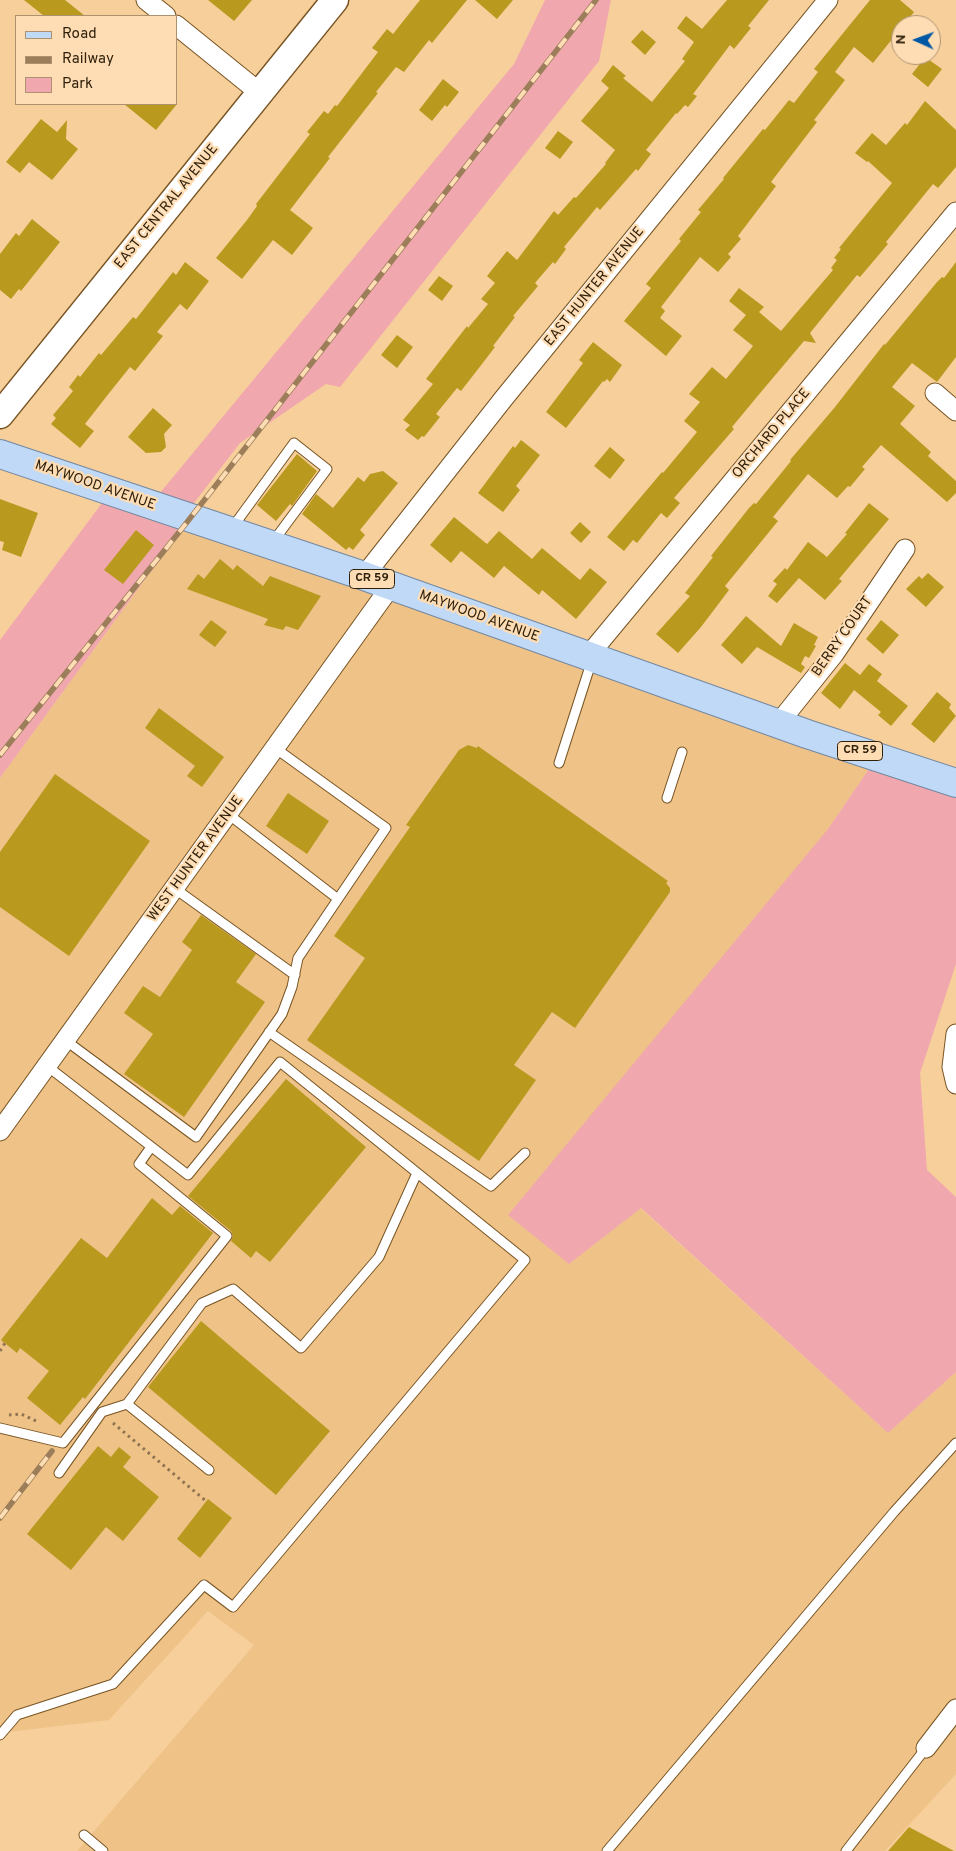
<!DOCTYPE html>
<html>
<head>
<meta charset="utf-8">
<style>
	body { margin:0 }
	#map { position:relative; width:956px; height:1851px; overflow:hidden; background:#f7cf9b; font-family:Overpass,sans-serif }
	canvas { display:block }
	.legend { position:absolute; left:15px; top:15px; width:162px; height:90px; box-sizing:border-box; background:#feddb4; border:1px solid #ac9271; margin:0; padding:6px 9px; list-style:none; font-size:15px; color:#30210d }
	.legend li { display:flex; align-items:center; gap:10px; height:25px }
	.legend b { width:25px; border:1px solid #ac9271 }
	.north { position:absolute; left:891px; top:15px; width:50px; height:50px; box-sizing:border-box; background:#feddb4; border:1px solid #ac9271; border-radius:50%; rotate:272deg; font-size:14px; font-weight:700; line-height:20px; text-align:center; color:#30210d }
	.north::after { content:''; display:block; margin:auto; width:18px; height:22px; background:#0058a5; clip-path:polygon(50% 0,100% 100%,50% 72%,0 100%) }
</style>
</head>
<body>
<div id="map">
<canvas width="956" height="1851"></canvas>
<ul class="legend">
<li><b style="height:6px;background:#c0d9f7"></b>Road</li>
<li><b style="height:6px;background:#9c7f5a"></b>Railway</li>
<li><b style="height:14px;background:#f0a7ae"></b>Park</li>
</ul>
<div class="north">N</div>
</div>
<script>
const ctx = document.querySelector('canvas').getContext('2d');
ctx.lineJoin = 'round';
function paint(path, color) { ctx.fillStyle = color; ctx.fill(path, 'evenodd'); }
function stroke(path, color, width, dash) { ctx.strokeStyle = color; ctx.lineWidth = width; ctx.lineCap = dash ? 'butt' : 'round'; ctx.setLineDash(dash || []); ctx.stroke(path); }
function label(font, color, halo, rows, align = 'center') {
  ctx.font = font + ' Overpass,sans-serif'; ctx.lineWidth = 4.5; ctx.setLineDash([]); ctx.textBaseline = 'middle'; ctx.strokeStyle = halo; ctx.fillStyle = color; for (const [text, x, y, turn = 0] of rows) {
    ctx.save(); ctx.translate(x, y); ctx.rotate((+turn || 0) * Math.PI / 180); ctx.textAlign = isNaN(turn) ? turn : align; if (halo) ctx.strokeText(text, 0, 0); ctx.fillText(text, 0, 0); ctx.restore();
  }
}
paint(new Path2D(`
	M 184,526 L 877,757 L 828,829 L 569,1264 L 640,1208 L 888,1433 L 956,1372 L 956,1774 L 885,1851 L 77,1851 L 254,1645 L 208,1611 L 109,1720 L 0,1733 L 0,778 Z`), '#efc288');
paint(new Path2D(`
	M 545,0 L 611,0 L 599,61 L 340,387 L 326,384 L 240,443 L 184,516 L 150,505 L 514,64 Z
	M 105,499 L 184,526 L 0,778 L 0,640 Z
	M 877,757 L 956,783 L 956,964 L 920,1073 L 927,1170 L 956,1197 L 956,1372 L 888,1433 L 641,1208 L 569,1264 L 508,1215 L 828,829 Z`), '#f0a7ae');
paint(new Path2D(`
	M 24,0 L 65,0 L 85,16 L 44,16 Z
	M 208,0 L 252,0 L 234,21 Z
	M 420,0 L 467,0 L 432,43 L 429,40 L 404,72 L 396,67 L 376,92 L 378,93 L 328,157 L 330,158 L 290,210 L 313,228 L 292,255 L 273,240 L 242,279 L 216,258 L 247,220 L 257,206 L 256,204 L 310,134 L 307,132 L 324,111 L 328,114 L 335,105 L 337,106 L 378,52 L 372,48 L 387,29 L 393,34 Z
	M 475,0 L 513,0 L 497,19 Z
	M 727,0 L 769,0 L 748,26 L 751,28 L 734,49 L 730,45 L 693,94 L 697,96 L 688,107 L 685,105 L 677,114 L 676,113 L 646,150 L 651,154 L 638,171 L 636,169 L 600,210 L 597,207 L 564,247 L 566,249 L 555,264 L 553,262 L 535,283 L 538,286 L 513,316 L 515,317 L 493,346 L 495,347 L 482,364 L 461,391 L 457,388 L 436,414 L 440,417 L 424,437 L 422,436 L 418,440 L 405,430 L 410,425 L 403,420 L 433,384 L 426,379 L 467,326 L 468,328 L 488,304 L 481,299 L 495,283 L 487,276 L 507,251 L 517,260 L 554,211 L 558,215 L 574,197 L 576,198 L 606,164 L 605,163 L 615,150 L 581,121 L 609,88 L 601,81 L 613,65 L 626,76 L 623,78 L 652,102 L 685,61 L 682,59 L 694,42 L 677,28 L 686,16 L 702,29 Z
	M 870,0 L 900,0 L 914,12 L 904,25 L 901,25 L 901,28 L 873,63 L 854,47 L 835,72 L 845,80 L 814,120 L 817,122 L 771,182 L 776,186 L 738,236 L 741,239 L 728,254 L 731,257 L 718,272 L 700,257 L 661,307 L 665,311 L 660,318 L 682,336 L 666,356 L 624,321 L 651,288 L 646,284 L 681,241 L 679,239 L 701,212 L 698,210 L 724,179 L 723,178 L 763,129 L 765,130 L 789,100 L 794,103 L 818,72 L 814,69 Z
	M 642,30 L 656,42 L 645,55 L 631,42 Z
	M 925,57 L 942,69 L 928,87 L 912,74 Z
	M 443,79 L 459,92 L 447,107 L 445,105 L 432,121 L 419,110 Z
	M 925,101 L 956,130 L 956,167 L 938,188 L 933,184 L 886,242 L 888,244 L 860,277 L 857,275 L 810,333 L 816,343 L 804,341 L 756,398 L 732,427 L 734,429 L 674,498 L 680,503 L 667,518 L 661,513 L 637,543 L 633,540 L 624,551 L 607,537 L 662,472 L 663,473 L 697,432 L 684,421 L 700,402 L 689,394 L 712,367 L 726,379 L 753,346 L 733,330 L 746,315 L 729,301 L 739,288 L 764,307 L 759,312 L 781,331 L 833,270 L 831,268 L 837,260 L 834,258 L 841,249 L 839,248 L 892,183 L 868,161 L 867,162 L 855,153 L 872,133 L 886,145 L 905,123 L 907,125 Z
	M 124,104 L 177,104 L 156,130 Z
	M 41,119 L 57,132 L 67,120 L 66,139 L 78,149 L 52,180 L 29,162 L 20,173 L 6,162 Z
	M 558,131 L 573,142 L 560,159 L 545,148 Z
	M 32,219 L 60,242 L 21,291 L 19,289 L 11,299 L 0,290 L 0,254 L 16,233 L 19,236 Z
	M 185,262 L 209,281 L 187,310 L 180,304 L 157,332 L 163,336 L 135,371 L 130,367 L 106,397 L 85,424 L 94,431 L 80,448 L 51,424 L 56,418 L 53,415 L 73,391 L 69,387 L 78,375 L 80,377 L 99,353 L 101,355 L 133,317 L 136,319 L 173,272 L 176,275 Z
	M 956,262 L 956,357 L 937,382 L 912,363 L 892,387 L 915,406 L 900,424 L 931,452 L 928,456 L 956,481 L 956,493 L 947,502 L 881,445 L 862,467 L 865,469 L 850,487 L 848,486 L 837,498 L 808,474 L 773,517 L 778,521 L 725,586 L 729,590 L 701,627 L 678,653 L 656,634 L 690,596 L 685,593 L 713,557 L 711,556 L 749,508 L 754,503 L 756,504 L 791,461 L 790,460 L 835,407 L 884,344 L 885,345 L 937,282 L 942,277 L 944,278 Z
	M 439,276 L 453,286 L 442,301 L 428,290 Z
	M 397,335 L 413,347 L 397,368 L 381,355 Z
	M 593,342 L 622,365 L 610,382 L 607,379 L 604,382 L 603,381 L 566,428 L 546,412 L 583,363 L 579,360 Z
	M 153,408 L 172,425 L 164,434 L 166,447 L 161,452 L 146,453 L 128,437 Z
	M 521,440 L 540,455 L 516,486 L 520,490 L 503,512 L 478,493 L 513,446 L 515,448 Z
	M 610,447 L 625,460 L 610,479 L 594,466 Z
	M 297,454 L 317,471 L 292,506 L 290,504 L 276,521 L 257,505 Z
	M 383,471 L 398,483 L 360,530 L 365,535 L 353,550 L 349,547 L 346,550 L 302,514 L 316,494 L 333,508 L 358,477 L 364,482 L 370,474 Z
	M 0,499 L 38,513 L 21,557 L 2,550 L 4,542 L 0,541 Z
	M 869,503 L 889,519 L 839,579 L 842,581 L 825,600 L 799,578 L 777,603 L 768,596 L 777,584 L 773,581 L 785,568 L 787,570 L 808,542 L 827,557 L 847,534 L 845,533 Z
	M 454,517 L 487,544 L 499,531 L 532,559 L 542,548 L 580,580 L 590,568 L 607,582 L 576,619 L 542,590 L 539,595 L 504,566 L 494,578 L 461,551 L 451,563 L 430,545 Z
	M 580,522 L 591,532 L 581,543 L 570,533 Z
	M 136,530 L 154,545 L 123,584 L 104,570 Z
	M 220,559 L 233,570 L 237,565 L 263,586 L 270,576 L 321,596 L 298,630 L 286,626 L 283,630 L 264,625 L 268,619 L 187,589 L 198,574 L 204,579 Z
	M 928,573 L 944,587 L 926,607 L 906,589 L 919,576 L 922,579 Z
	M 746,616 L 781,646 L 794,623 L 818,637 L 814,645 L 816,646 L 809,658 L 805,656 L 801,664 L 805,667 L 801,673 L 757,647 L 742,664 L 721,645 Z
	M 211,620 L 227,632 L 215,647 L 199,635 Z
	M 881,620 L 899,635 L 883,654 L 866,639 Z
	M 845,663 L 860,675 L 869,664 L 882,674 L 877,681 L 908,706 L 891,726 L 878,715 L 881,712 L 854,690 L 840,709 L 821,693 Z
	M 937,692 L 951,704 L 949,708 L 956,716 L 934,743 L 911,724 Z
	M 159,708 L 224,757 L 202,787 L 187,776 L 195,766 L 145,728 Z
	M 468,745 L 477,748 L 478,746 L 668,881 L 666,883 L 670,888 L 670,892 L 575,1028 L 552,1012 L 514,1065 L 536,1080 L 479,1161 L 307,1040 L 365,958 L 334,936 L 410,827 L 406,825 L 459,750 Z
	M 55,774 L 150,841 L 69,956 L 0,907 L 0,852 Z
	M 288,793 L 329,821 L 307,854 L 266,826 Z
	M 201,915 L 256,954 L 236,982 L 265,1002 L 184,1117 L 124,1074 L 153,1034 L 124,1013 L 143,986 L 160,997 L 192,950 L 182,942 Z
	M 286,1079 L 366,1147 L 270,1262 L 256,1251 L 251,1258 L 231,1241 L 233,1236 L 231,1231 L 188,1196 Z
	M 152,1198 L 172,1215 L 180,1206 L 213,1233 L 85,1399 L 83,1397 L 60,1425 L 27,1398 L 49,1371 L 20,1348 L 17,1353 L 1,1340 L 81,1238 L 107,1258 Z
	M 201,1321 L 330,1431 L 276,1495 L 148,1387 Z
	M 98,1446 L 111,1457 L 119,1447 L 131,1457 L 123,1467 L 159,1497 L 123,1541 L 106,1527 L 71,1570 L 27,1534 Z
	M 208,1499 L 232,1518 L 200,1558 L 177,1539 Z
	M 909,1827 L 954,1851 L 888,1851 Z`), '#b99a1f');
const lane = new Path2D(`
	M 232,528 L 294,443 L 327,469 L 272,543
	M 559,763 L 592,660
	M 667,798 L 682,752
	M 228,814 L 338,899
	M 174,888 L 295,975
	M 269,1032 L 491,1186 L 525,1153
	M 65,1040 L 196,1137 L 282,1014 L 292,987 L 298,958 L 386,828 L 275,748
	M 0,1428 L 63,1443 L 227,1236 L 139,1164 L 151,1147
	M 209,1470 L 127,1404 L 202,1303 L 233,1289 L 301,1348 L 379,1257 L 417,1173
	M 59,1473 L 102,1412 L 127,1404
	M 0,1735 L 17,1715 L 113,1684 L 204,1585 L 233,1607 L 525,1260 L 280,1062 L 188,1175 L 47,1066
	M 84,1835 L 103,1851
	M 607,1851 L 894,1512 L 956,1443
	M 846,1851 L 926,1748`);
const street = new Path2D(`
	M 146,0 L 166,16
	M 176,25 L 260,93
	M 935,393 L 956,411
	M 364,576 L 504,398 L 828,0
	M 588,656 L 956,212
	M 778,724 L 834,654 L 905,549
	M 956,1034 L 952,1067 L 956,1084
	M 0,1131 L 391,586
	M 926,1748 L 956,1709`);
const secondary = new Path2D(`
	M 0,415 L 335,0`);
const primary = new Path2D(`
	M 0,454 L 364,576 L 807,734 L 956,783`);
stroke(lane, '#775422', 11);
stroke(street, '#775422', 21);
stroke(secondary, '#775422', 29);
stroke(primary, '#7288a1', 30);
stroke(new Path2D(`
	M 0,1351 L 5,1343
	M 9,1415 L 21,1414 L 36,1421
	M 113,1423 L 206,1501`), '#8e7350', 3, [2.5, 4]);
stroke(lane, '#fff', 9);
stroke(street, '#fff', 19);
stroke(secondary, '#fff', 26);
stroke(primary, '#c0d9f7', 28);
const rail = new Path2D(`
	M 0,755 L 184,526 L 596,0
	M 0,1518 L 52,1451`);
stroke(rail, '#9c7f5a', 5.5);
stroke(rail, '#feddb4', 4, [11]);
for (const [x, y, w] of [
	[372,579,45],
	[860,751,45]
]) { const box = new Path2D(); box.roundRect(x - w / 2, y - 9.5, w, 19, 4); ctx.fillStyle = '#feddb4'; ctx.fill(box); stroke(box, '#30210d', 1); }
label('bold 12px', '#30210d', null, [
	["CR 59",372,579],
	["CR 59",860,751]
]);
label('14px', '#30210d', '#feddb4', [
	["EAST CENTRAL AVENUE",167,207,-51],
	["EAST HUNTER AVENUE",595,287,-51],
	["ORCHARD PLACE",772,434,-50],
	["MAYWOOD AVENUE",95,486,19],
	["MAYWOOD AVENUE",479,617,20],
	["BERRY COURT",843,637,-55],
	["WEST HUNTER AVENUE",196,859,-54]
]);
</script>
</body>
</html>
